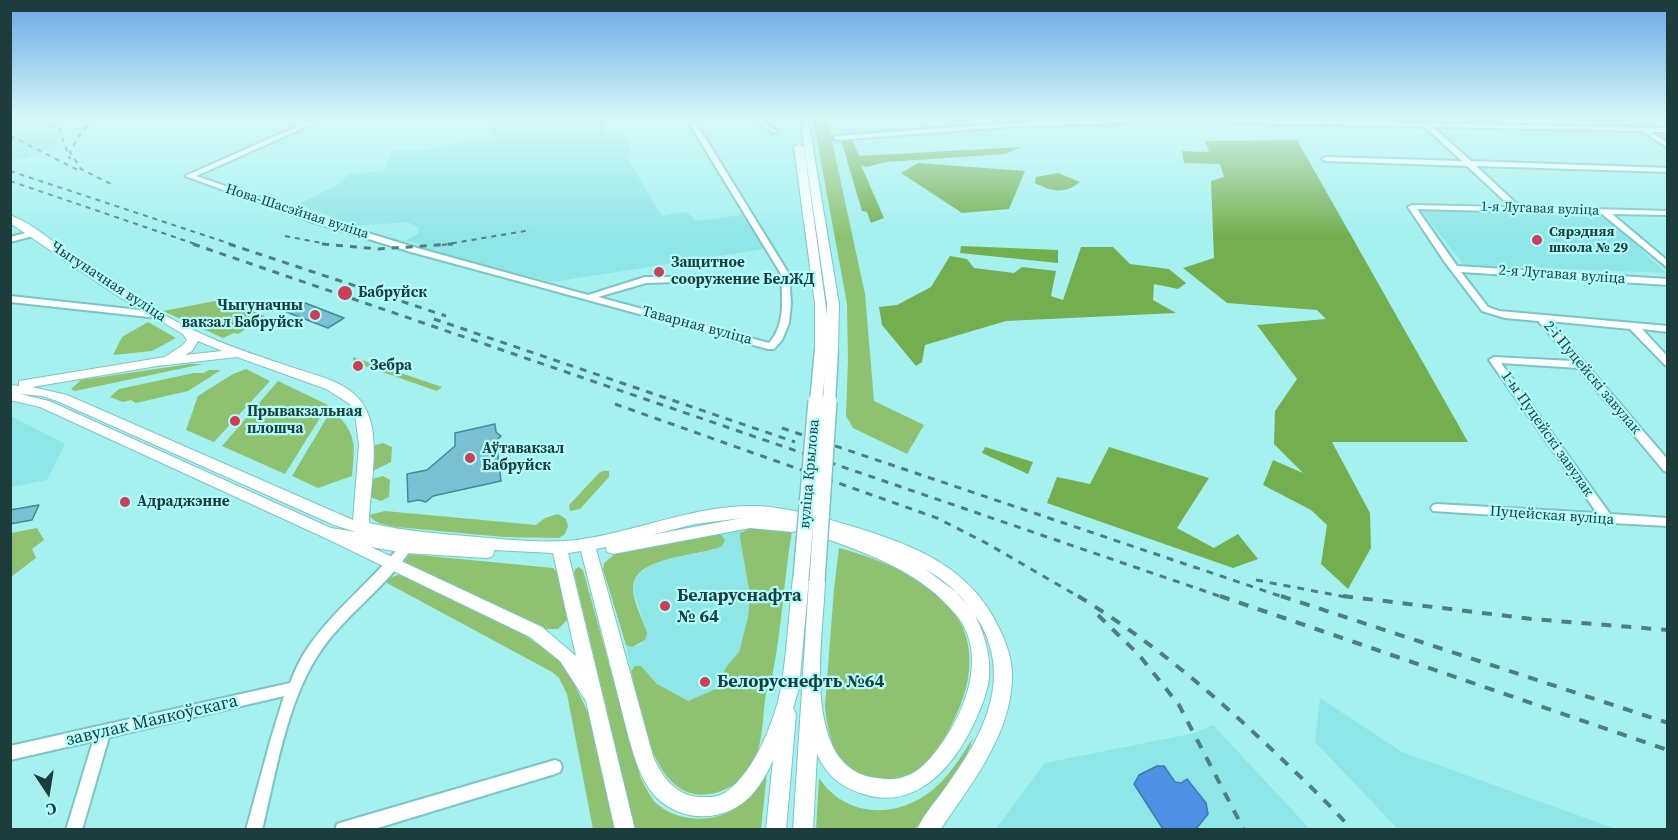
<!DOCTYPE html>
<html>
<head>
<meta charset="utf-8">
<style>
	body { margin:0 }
	#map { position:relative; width:1678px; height:840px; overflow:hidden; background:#a4f1f0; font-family:"Source Serif 4",serif }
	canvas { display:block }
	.frame { position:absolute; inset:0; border:12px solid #1d3d3d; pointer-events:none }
	.north { position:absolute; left:18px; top:762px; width:60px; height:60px; -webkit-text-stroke:4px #b1fefd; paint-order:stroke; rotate:168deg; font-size:16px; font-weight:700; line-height:24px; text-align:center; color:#1d3d3d }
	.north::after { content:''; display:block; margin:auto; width:21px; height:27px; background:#1d3d3d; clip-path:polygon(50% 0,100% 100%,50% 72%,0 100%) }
</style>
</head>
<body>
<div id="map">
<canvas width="1678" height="840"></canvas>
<div class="frame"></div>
<div class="north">С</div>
</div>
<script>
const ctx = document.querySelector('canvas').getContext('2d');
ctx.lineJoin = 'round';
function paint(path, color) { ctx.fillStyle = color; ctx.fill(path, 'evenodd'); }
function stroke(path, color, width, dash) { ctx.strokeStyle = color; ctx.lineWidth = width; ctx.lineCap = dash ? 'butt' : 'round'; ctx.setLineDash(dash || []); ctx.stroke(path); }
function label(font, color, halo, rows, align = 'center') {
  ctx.font = font + ' "Source Serif 4",serif'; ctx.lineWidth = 4.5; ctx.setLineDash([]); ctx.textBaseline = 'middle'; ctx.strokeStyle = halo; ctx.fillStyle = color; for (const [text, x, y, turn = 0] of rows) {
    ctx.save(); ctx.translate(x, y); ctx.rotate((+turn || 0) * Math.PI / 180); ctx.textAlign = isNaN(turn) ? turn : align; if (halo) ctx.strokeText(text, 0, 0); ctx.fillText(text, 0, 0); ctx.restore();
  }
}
paint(new Path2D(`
	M 11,118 L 48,118 L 54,123 L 58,146 L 25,159 L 11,157 Z
	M 490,118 L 604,118 L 605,134 L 623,131 L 632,157 L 627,158 L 662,216 L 687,212 L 696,221 L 742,215 L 764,249 L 552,282 L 426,250 L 423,245 L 405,241 L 418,233 L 419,228 L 407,222 L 356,226 L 298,204 L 338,185 L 349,174 L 384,171 L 392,151 L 423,150 L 494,137 Z
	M 1419,208 L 1604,215 L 1666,273 L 1464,265 Z
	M 11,416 L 65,444 L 47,480 L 11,487 Z
	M 745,529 L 740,533 L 740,538 L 750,595 L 748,617 L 739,652 L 726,667 L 716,689 L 689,702 L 657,684 L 641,666 L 632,668 L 631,671 L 626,645 L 632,647 L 640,645 L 645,640 L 647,633 L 633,589 L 635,580 L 641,572 L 653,564 L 665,560 L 714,550 L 713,534 Z
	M 1320,698 L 1402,752 L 1616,829 L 1398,829 L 1315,742 Z
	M 1213,725 L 1310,829 L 995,830 L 1045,763 L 1195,733 Z`), '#8fe6e6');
paint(new Path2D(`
	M 813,118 L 827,118 L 865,294 L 874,401 L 924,425 L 907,454 L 853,428 L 846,416 L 848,360 L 847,304 Z
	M 226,299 L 265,316 L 238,334 L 234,333 L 223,338 L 163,311 Z
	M 148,322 L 176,338 L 152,351 L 113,355 L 122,337 Z
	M 353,357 L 442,387 L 437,391 L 353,362 Z
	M 189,364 L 203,364 L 75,391 L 71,389 L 81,380 Z
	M 246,369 L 270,381 L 214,442 L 186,430 L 198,396 L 233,374 Z
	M 209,370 L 221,370 L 188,391 L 136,403 L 131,400 L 123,402 L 110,397 L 119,389 L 194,373 L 204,373 Z
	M 278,381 L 328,405 L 285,474 L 222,446 Z
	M 332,409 C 357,435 355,441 352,476 L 318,488 L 292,476 Z
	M 383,443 L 392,447 L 391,462 L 373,471 L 372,446 Z
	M 604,471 L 609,471 L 609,477 L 580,509 L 570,511 L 569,505 L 600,472 Z
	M 383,476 L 390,480 L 389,497 L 381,501 L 370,497 L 372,479 Z
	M 385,511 L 536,525 L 545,518 L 558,514 L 566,519 L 568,526 L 565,534 L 559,538 L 504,537 L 396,527 C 386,525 375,524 369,515 Z
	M 37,528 L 44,540 L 32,549 L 36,558 L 11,577 L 11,533 Z
	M 751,528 L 792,531 C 784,578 782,626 773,672 C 772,679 768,686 766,694 C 762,718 764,742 752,765 C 742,784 716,798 694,794 C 650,785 640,707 631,671 L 635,666 L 641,666 L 657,684 L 688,701 L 716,689 L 726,667 L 739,652 L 748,617 L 750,595 L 740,538 L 740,533 Z
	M 713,534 L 721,535 L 725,540 L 722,546 C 700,557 634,555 633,588 C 633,602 643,620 647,633 L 645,640 L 632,647 L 626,645 L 603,569 L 604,563 L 615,554 Z
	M 839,548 C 937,575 1007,625 948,732 C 938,750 919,777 896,781 C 891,782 883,780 878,779 C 872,778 865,779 860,777 C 834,767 827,729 825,706 L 834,589 Z
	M 408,554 L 553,568 L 557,572 L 568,619 L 558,629 L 545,629 L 413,567 L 400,559 L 403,555 Z
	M 579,567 L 583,570 L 640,776 C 645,786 649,796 657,804 C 679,823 717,824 740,805 C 750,796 758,783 767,772 L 761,829 L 635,829 L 574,573 L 575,569 Z
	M 401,574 L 523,634 L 556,657 L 572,679 L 594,725 L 617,829 L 593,829 L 567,694 L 559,678 L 552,672 L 387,583 L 386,579 Z
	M 973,738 L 964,762 L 915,829 L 816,830 L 819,778 C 849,823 909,818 943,780 C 955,767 964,752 973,738 Z`), '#8ec270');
paint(new Path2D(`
	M 852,139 L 859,156 L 1022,147 L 1005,154 L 886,162 L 866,167 L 861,165 L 884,218 L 871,223 L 867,212 L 862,211 L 841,140 Z
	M 1297,140 L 1468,442 L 1332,442 L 1370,513 L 1371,548 L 1348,589 L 1321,564 L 1327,525 L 1311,510 L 1263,485 L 1273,460 L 1303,473 L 1274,444 L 1275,411 L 1297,379 L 1257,325 L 1326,319 L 1317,310 L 1227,303 L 1183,268 L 1214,258 L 1211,181 L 1224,177 L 1220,164 L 1184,163 L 1182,151 L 1209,152 L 1205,141 Z
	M 918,163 L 1025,171 L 1009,209 L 962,213 L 901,173 Z
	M 1058,173 L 1080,182 C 1065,194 1052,192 1035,183 L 1036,177 Z
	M 961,246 L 1058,250 L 1058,263 L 960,253 Z
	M 1081,247 L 1113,247 L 1130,264 L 1169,269 L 1186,283 L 1178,289 L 1154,284 L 1153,300 L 1176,313 L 1006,321 L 925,345 L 922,362 L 916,366 L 882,325 L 879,307 L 897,305 L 931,287 L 950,256 L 967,259 L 974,268 L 1014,273 L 1022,267 L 1056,271 L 1051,296 L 1063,300 Z
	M 985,447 L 1033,462 L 1028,474 L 982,453 Z
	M 1109,447 L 1209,478 L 1177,528 L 1214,548 L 1238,534 L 1258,559 L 1233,568 L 1047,503 L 1057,477 L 1090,484 Z`), '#73af4f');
const water = new Path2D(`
	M 1157,766 L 1164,766 L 1175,782 L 1181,783 L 1187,779 L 1206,803 L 1208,814 L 1196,829 L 1163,829 L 1134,784 L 1139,775 Z`);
paint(water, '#4e91e4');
stroke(water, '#3f78b2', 1.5);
const building = new Path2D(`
	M 300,301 L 344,318 L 328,328 L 284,311 Z
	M 495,424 L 496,432 L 501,436 L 496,441 L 501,481 L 433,496 L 426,502 L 419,500 L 408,502 L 407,474 L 427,470 L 455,446 L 455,433 Z
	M 39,505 L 32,520 L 10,524 L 10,510 Z`);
paint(building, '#79c1d2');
stroke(building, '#42899a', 1.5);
const street = new Path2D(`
	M 316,118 L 326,118 L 196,176 L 319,218 L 417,248 L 588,295 L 645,277 L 682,277 L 683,279 L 679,282 L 646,283 L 598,297 L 769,343 C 786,325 782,297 781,274 L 686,118 L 693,118 L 789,274 L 791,303 L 789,323 L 782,340 L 774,349 L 768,349 L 411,252 L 313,222 L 185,176 Z
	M 750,118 L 758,118 L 778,132 L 773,133 Z
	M 1132,118 L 1235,118 L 1422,123 L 1425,121 L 1429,123 L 1668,128 L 1668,132 L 1651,132 L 1668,143 L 1668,148 L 1642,131 L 1433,127 L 1471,161 L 1668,168 L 1668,172 L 1476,166 L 1520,207 L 1668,211 L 1668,215 L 1612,214 L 1668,261 L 1668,268 L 1602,214 L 1417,209 L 1457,266 L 1668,279 L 1668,285 L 1461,272 L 1488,307 L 1499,311 L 1668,326 L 1668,332 L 1642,329 L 1668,357 L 1668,366 L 1665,365 L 1630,329 L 1549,321 L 1668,460 L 1668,472 L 1664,471 L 1578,368 L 1501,363 L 1610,514 L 1668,518 L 1668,526 L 1612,523 L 1608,524 L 1603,522 L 1433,511 L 1431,508 L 1433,505 L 1437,504 L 1597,513 L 1489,360 L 1494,357 L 1573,361 L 1538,321 L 1505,318 L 1482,311 L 1444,261 L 1408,207 L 1412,205 L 1511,207 L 1467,166 L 1326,161 L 1322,159 L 1326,157 L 1462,161 L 1425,127 L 1170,121 L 1010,127 L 836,140 L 833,138 L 836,136 L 1010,123 Z
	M 34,231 L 37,231 L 37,235 L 10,242 L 10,237 Z
	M 10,296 L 158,312 L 163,315 L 158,318 L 10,302 Z
	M 410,536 L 414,538 L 416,541 C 391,585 345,613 318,655 C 286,705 276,773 262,830 L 246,830 L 271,738 L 284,696 L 109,737 L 82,830 L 66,830 L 93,741 L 10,760 L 10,746 L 290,683 C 295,670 301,657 309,646 C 337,606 377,577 406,538 Z
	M 555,760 L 560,762 L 562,767 L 560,772 L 555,774 L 371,830 L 335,830 L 337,824 L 343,822 Z`);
const secondary = new Path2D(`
	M 800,118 L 808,118 L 839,304 L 838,350 L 832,354 L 826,350 L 817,352 L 815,349 L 815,304 L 794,147 L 799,144 L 804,147 L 827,315 L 827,304 Z
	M 10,215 C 32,223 53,242 71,255 C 114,284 157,314 204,335 C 233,348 264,358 294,368 C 315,375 344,381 359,399 C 385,428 369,487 369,523 C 404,531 441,534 477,537 C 514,540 552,545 589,538 C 646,528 700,504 758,506 C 790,508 821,517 851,526 C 913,545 970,566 999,628 C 1007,644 1013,662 1012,680 C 1010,736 970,786 940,830 L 917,830 C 924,813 938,799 948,784 C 985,733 1015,674 975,615 C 984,634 991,655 989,677 C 987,696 978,716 969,733 C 947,775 910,811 860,793 C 839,786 826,774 817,754 L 813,830 L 793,830 L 809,581 L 811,576 L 817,575 L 823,576 L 825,581 C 823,632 811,700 833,747 C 840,762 854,774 870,777 C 882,779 895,781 906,776 C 919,772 929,760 937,750 C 964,716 989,656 957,616 C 923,573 868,553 818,536 L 815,532 L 817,528 L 799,524 L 798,530 L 793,532 L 750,528 L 613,554 L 607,552 L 606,547 L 596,549 L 653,756 C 661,776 676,796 699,797 C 709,797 717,798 726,792 C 754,773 775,720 781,688 C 787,652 789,614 793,578 L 795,573 L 801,572 L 807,573 L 809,578 L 799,688 L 793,708 L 796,714 L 786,830 L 766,830 L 773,760 C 768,771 762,783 754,792 C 730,822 684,825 656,797 C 641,781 635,759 629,739 L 581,551 L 568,553 L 635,830 L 615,830 L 586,701 L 560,661 L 530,637 L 323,537 L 40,407 L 10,400 L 10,385 L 19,386 L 19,381 L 165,357 L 183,345 L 187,340 L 183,334 L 116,295 L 10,223 ZM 198,341 L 222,351 L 185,355 L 192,351 ZM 237,357 L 326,389 L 350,404 L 355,414 L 359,445 L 353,520 L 67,395 L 32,387 L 157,366 ZM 20,394 L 42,396 L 57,401 L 334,525 L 356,532 L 331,528 L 49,401 ZM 742,518 L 651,535 L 695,524 ZM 371,547 L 406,553 L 487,558 L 493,556 L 494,550 L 553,553 L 576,656 L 542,627 ZM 925,569 C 941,578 957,590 968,606 L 956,592 Z`);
stroke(street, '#7ac6c6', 4);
stroke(secondary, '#7ac6c6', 2);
paint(street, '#fff');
paint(secondary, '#fff');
stroke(new Path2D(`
	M 63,118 L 60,132 L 70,159
	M 94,118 L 79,136 L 70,152 L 81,169 L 113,185
	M 10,136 L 80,171
	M 10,171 L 234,245
	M 10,181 L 198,245
	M 285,236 L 332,245
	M 442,245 L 531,230`), '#4e7e7d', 2, [5, 5]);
stroke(new Path2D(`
	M 193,244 L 1225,598
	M 229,244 L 446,316
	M 322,244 L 378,249 L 453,244
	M 434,319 L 795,442
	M 615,404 L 937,518 L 988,544 L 1081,598
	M 782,428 L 1286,598
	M 1256,580 L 1351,598`), '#4e7e7d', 3, [7, 7]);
stroke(new Path2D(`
	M 1078,596 C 1155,643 1224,703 1288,765 C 1310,786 1332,807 1352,830
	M 1220,596 L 1668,750
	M 1281,596 L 1668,723
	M 1343,596 L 1532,619 L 1668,630
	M 1098,615 L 1139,655 L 1179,705 L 1244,830`), '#4e7e7d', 4, [10, 10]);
const secondaryBridgeFar1 = new Path2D(`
	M 816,403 L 821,349
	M 829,403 L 832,350`);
const secondaryBridge = new Path2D(`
	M 801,578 L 816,401
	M 817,581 L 829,401`);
stroke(secondaryBridgeFar1, '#7ac6c6', 15, []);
stroke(secondaryBridge, '#7ac6c6', 18, []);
stroke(secondaryBridgeFar1, '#fff', 12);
stroke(secondaryBridge, '#fff', 15);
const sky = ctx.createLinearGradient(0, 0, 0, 236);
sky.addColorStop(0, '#6aa6e6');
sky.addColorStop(0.5, '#d6f9f8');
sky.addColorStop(1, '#d6f9f800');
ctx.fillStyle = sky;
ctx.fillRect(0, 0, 1678, 236);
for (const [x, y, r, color] of [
	[1537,240,6,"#ce3e57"],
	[659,272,6,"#ce3e57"],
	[345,293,8,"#ce3e57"],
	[315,315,6,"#ce3e57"],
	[358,366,6,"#ce3e57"],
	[235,421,6,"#ce3e57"],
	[470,458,6,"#ce3e57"],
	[125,502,6,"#ce3e57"],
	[665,606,6,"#ce3e57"],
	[705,682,6,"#ce3e57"]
]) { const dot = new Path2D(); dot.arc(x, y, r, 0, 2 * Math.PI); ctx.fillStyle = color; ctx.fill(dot); stroke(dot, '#b1fefd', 2); }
label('14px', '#1d3d3d', '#b1fefd', [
	["1-я Лугавая вуліца",1540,209,2],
	["Нова-Шасэйная вуліца",297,212,18]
]);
label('bold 14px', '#1d3d3d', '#b1fefd', [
	["Сярэдняя",1549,232],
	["школа № 29",1549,248]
], 'left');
label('bold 15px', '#1d3d3d', '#b1fefd', [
	["Защитное",671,263],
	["сооружение БелЖД",671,280],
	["Бабруйск",358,293],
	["Чыгуначны",303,306,"right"],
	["вакзал Бабруйск",303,323,"right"],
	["Зебра",370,366],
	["Прывакзальная",247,412],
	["плошча",247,429],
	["Аўтавакзал",482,449],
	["Бабруйск",482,466],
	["Адраджэнне",137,502]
], 'left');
label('15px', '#1d3d3d', '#b1fefd', [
	["2-я Лугавая вуліца",1562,275,4],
	["Чыгуначная вуліца",108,282,33],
	["Таварная вуліца",697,326,15],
	["2-і Пуцейскі завулак",1592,378,50],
	["1-ы Пуцейскі завулак",1547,434,55],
	["вуліца Крылова",810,474,-85],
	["Пуцейская вуліца",1552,516,4]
]);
label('bold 18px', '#1d3d3d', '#b1fefd', [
	["Беларуснафта",677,596],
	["№ 64",677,617],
	["Белоруснефть №64",717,682]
], 'left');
label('18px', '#1d3d3d', '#b1fefd', [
	["завулак Маякоўскага",152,721,-13]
]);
</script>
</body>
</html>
